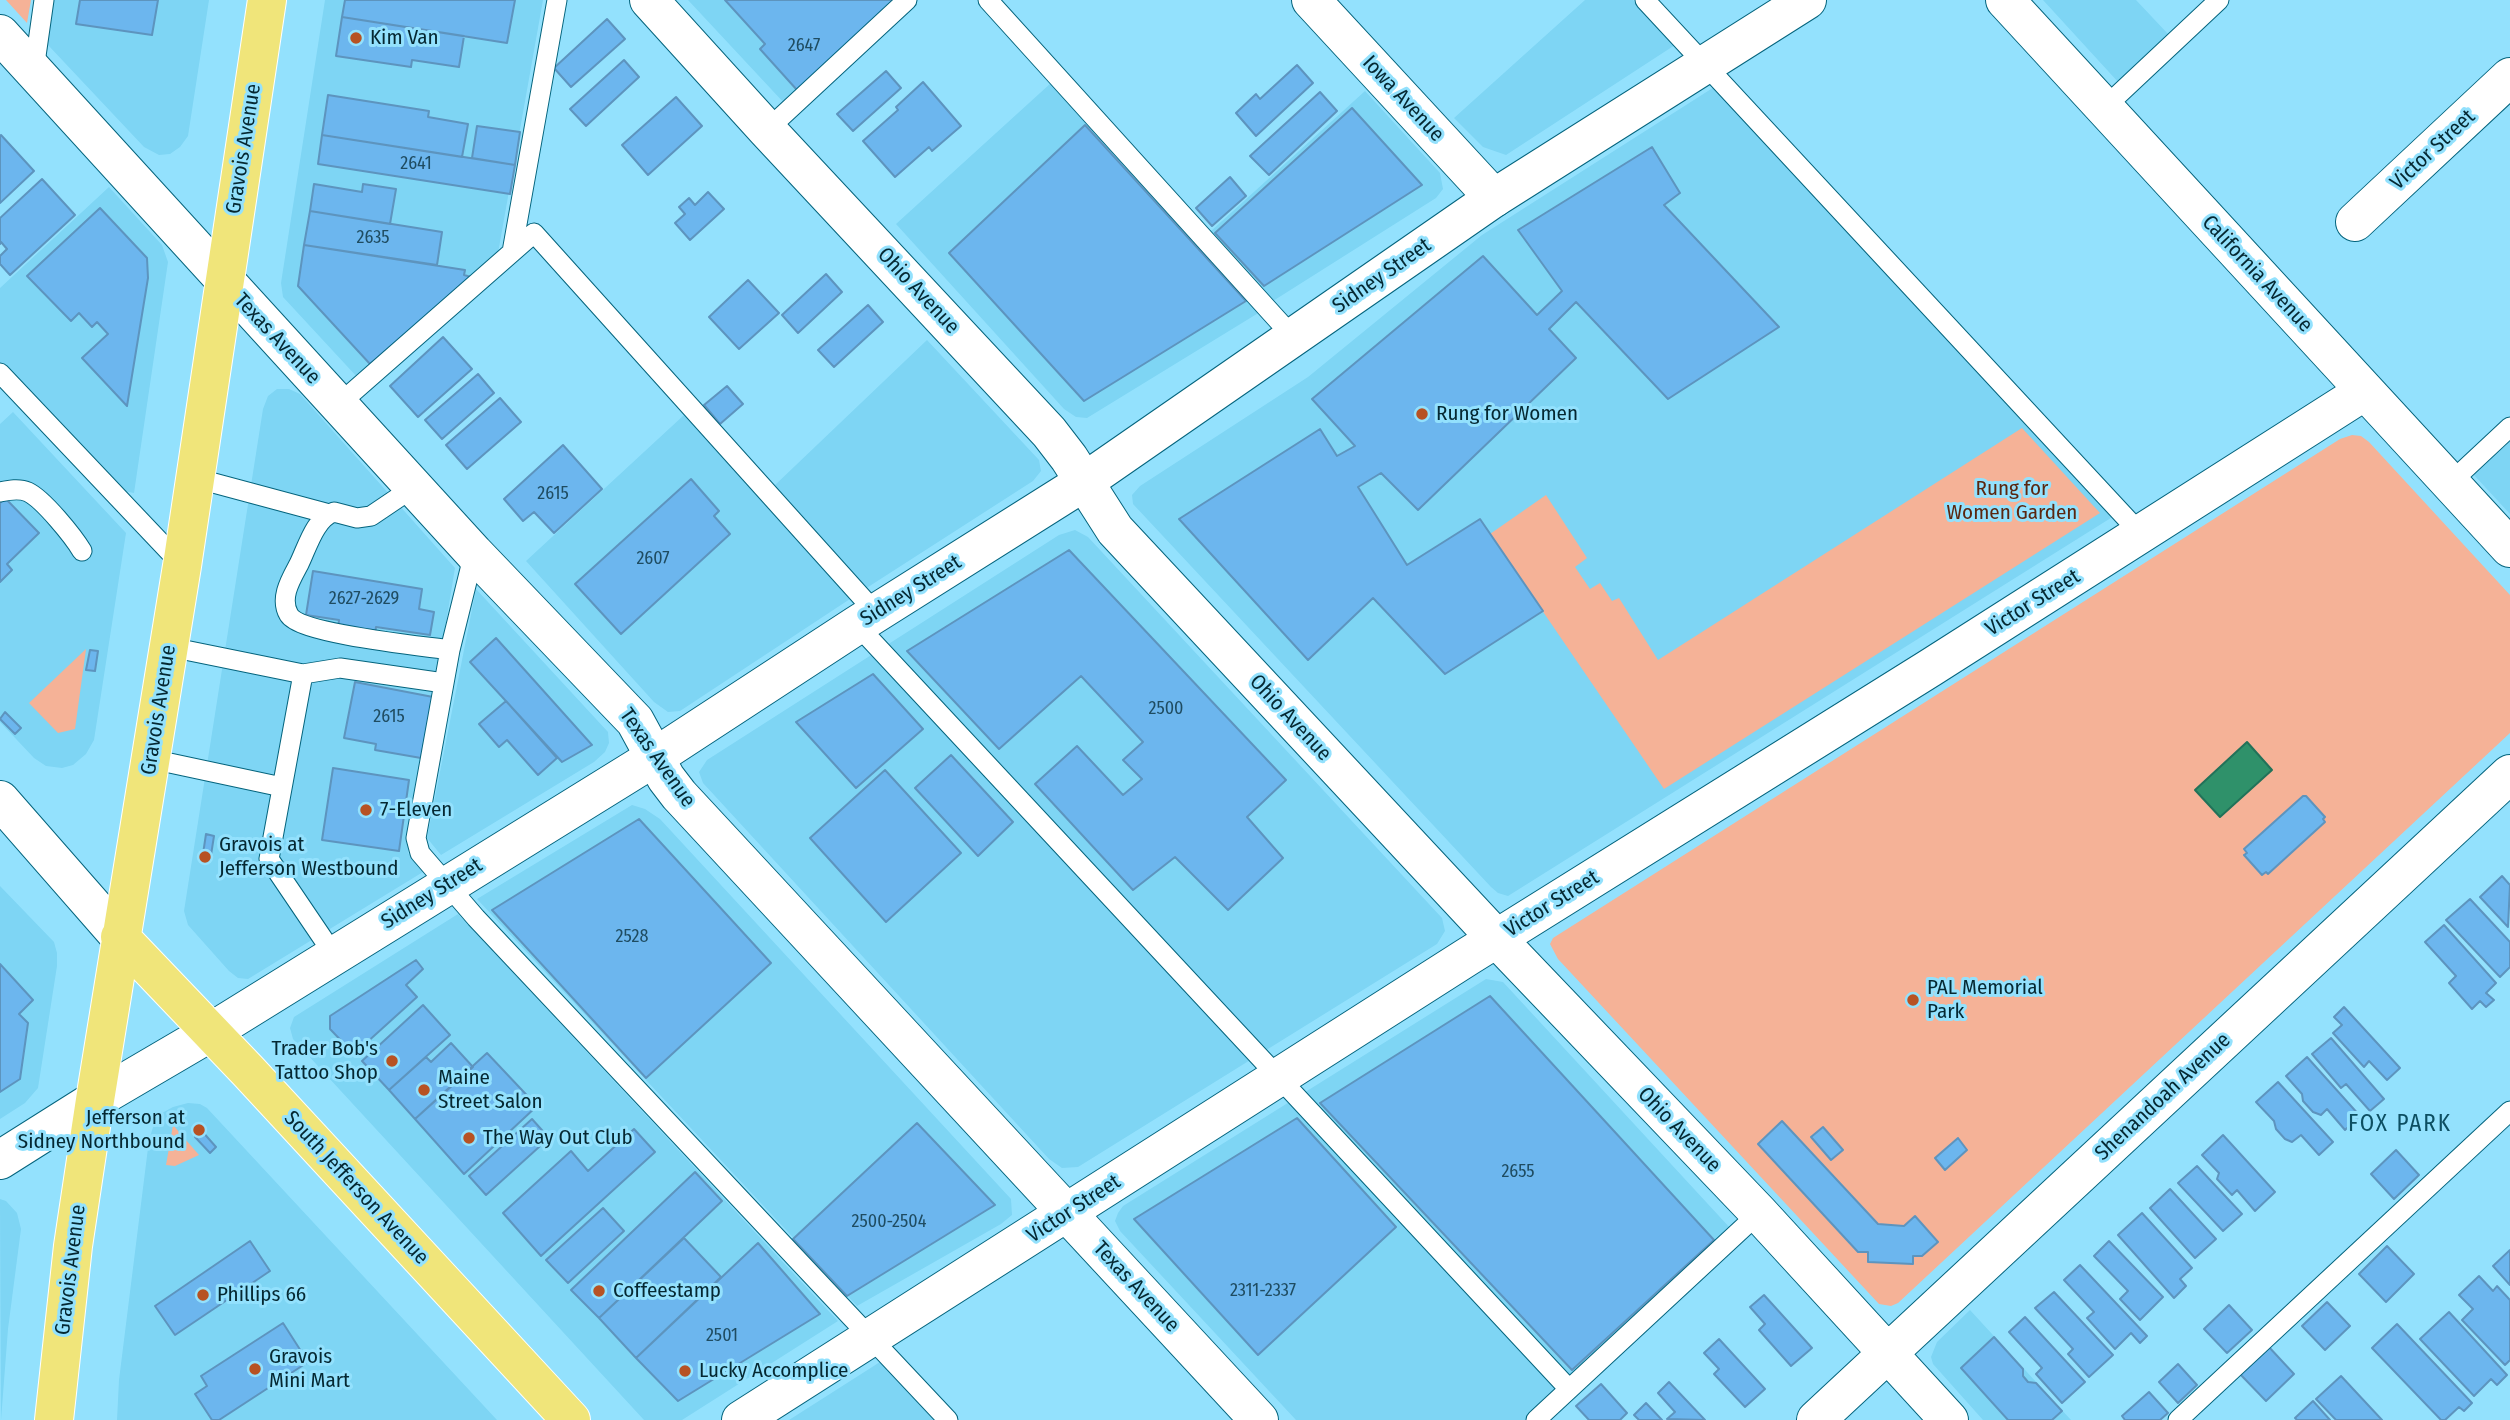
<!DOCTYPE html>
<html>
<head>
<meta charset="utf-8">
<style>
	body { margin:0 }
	canvas { display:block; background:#93e1fd }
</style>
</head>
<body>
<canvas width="2510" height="1420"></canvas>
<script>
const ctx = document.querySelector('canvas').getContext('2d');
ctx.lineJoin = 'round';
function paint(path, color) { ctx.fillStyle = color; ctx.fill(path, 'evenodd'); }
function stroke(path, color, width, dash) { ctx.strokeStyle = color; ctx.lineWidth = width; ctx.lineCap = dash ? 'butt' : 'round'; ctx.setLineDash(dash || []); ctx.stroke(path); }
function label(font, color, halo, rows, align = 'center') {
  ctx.font = font + ' "Fira Sans Condensed",sans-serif'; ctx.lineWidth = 6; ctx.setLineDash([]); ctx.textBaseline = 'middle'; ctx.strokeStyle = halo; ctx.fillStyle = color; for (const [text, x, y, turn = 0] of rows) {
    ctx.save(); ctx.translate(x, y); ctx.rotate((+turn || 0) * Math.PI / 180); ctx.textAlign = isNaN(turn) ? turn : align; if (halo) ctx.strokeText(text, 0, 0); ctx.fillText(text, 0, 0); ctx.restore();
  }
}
paint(new Path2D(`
	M 53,0 L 209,0 L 188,136 L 180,147 L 170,154 L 159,155 L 144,147 L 48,45 Z
	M 325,0 L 543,0 L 498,253 L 358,378 L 283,297 L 281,283 Z
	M 688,0 L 899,0 L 785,104 Z
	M 1585,0 L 1633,0 L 1675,45 L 1506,155 L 1483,147 L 1454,118 Z
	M 2043,0 L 2136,0 L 2169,35 L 2119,83 Z
	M 1051,83 L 1260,312 L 1087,418 L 1076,417 L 1064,409 L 896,224 Z
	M 1719,84 L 2114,516 L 1508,896 L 1498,893 L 1491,887 L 1133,504 L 1132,495 L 1140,486 L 1308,377 L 1482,235 Z
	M 1365,91 L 1440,173 L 1443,189 L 1436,198 L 1273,301 L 1211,231 Z
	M 109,187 L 162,245 L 168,262 L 134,493 L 114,489 L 0,367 L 0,288 Z
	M 927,340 L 1039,460 L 1041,471 L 1033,481 L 865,589 L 774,486 Z
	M 277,389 L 289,389 L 300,394 L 455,568 L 408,853 L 423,872 L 248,979 L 238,978 L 229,971 L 188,925 L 184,911 L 263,409 L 268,396 Z
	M 13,412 L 126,533 L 94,740 L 86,754 L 73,765 L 62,768 L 46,766 L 34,758 L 0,722 L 0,424 Z
	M 684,415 L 850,599 L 680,711 L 668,712 L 654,702 L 526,561 Z
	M 2510,439 L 2510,514 L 2473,474 Z
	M 1075,530 L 1088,537 L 1442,918 L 1445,931 L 1437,944 L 1078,1167 L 1062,1168 L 1049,1159 L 703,783 L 699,772 L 707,760 L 1059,535 Z
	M 476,589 L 608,732 L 609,743 L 605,752 L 594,762 L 441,855 L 427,838 Z
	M 632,805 L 645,809 L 660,819 L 1011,1199 L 1012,1215 L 1001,1224 L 857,1306 L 477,899 Z
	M 0,886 L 54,942 L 57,953 L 57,966 L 38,1088 L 25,1103 L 0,1119 Z
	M 458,914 L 838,1321 L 682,1420 L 644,1420 L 293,1039 L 290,1028 L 294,1017 Z
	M 1486,979 L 1503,982 L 1731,1229 L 1525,1420 L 1296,1420 L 1120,1231 L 1115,1221 L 1118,1213 L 1123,1206 Z
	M 188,1103 L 200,1104 L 207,1108 L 497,1420 L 117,1420 L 119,1380 L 149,1140 L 154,1124 L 162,1113 L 173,1107 Z
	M 0,1199 L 6,1201 L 17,1213 L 21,1229 L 8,1329 L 1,1420 Z
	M 1970,1310 L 2071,1420 L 1983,1420 L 1933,1364 L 1931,1357 L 1937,1342 Z
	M 880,1362 L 935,1420 L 789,1420 Z`), '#7ed5f4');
paint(new Path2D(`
	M 6,0 L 31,0 L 27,23 Z
	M 2022,428 L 2100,513 L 1664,789 L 1490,534 L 1546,495 L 1587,558 L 1575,567 L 1590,589 L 1600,583 L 1612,601 L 1619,598 L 1658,660 Z
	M 2352,435 L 2361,436 L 2369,442 L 2510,595 L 2510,733 L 1898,1303 L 1891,1306 L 1879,1304 L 1558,959 L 1550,944 L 1553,938 L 2340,439 Z
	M 86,649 L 75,729 L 58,733 L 29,703 Z
	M 173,1125 L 199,1155 L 175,1166 L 166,1165 Z`), '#f5b297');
const water = new Path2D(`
	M 2247,742 L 2272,770 L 2220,817 L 2195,790 Z`);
paint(water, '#2f916a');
stroke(water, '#227259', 2);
const building = new Path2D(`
	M 80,0 L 158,0 L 152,35 L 76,24 Z
	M 345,0 L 515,0 L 507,43 L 342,17 Z
	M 725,0 L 895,0 L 797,90 L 760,49 L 765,44 Z
	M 342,17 L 464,36 L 459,67 L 412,60 L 411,67 L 336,56 Z
	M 607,19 L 625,39 L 571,87 L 554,68 Z
	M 624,60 L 639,77 L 586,126 L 570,109 Z
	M 1297,65 L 1313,83 L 1256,136 L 1236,113 L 1256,94 L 1260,99 Z
	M 886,71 L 901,88 L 853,131 L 837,114 Z
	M 923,82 L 961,126 L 932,151 L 929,147 L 895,177 L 863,141 L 898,110 L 896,107 Z
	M 1320,92 L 1337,111 L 1269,175 L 1250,156 Z
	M 328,95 L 429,111 L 428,117 L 468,124 L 462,157 L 322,135 Z
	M 676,97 L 702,126 L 648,175 L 622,145 Z
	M 1352,108 L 1422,185 L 1264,286 L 1215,233 Z
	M 1085,125 L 1246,301 L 1084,401 L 949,253 Z
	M 477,126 L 520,132 L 515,165 L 472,158 Z
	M 1,135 L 34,171 L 0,203 L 0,136 Z
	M 322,135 L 515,165 L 510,194 L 318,164 Z
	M 1652,147 L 1680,193 L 1664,205 L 1779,327 L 1668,399 L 1576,302 L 1549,329 L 1576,358 L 1418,510 L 1381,473 L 1358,487 L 1407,565 L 1480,519 L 1543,611 L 1445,674 L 1373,598 L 1308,660 L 1179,519 L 1320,429 L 1337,456 L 1355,446 L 1312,399 L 1483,256 L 1537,315 L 1562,291 L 1518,230 Z
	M 1230,177 L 1246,196 L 1212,226 L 1196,208 Z
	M 42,179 L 75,215 L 10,275 L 0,264 L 0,256 L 7,249 L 1,242 L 0,244 L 0,218 Z
	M 314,184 L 362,192 L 363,184 L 396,189 L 390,224 L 310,211 Z
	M 708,192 L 724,209 L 690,240 L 675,223 L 685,214 L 679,207 L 689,198 L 695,205 Z
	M 100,208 L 147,258 L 148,278 L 127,406 L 82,358 L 108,334 L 97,322 L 92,327 L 79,313 L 71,321 L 27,276 Z
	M 310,211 L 442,232 L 437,265 L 304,245 Z
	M 304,245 L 465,270 L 464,275 L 471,277 L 370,364 L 298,286 Z
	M 826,274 L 842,292 L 798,333 L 782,315 Z
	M 748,280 L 779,313 L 739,349 L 709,317 Z
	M 868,305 L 883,322 L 834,367 L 818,350 Z
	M 443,337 L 472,369 L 418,417 L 390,386 Z
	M 478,374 L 494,393 L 442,439 L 425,420 Z
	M 727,386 L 743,404 L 720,424 L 704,405 Z
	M 500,398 L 521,422 L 467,469 L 446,445 Z
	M 563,445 L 602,489 L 554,533 L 534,512 L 523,521 L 504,499 Z
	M 691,479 L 719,511 L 714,516 L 730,534 L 621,634 L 575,584 Z
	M 5,498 L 39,533 L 7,564 L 12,570 L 0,582 L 0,503 Z
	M 1069,550 L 1286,780 L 1247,817 L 1283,858 L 1228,910 L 1175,857 L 1133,890 L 1035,784 L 1077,746 L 1123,795 L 1142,779 L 1123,760 L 1143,742 L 1081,676 L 999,749 L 907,651 Z
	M 313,571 L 422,589 L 419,609 L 434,612 L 430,635 L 376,627 L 375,634 L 338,628 L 339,620 L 306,615 Z
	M 496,638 L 592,745 L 562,762 L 470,662 Z
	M 90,650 L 98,651 L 95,671 L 86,670 Z
	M 873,674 L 923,729 L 856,788 L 796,722 Z
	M 355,682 L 433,697 L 421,758 L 375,750 L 376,744 L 344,738 Z
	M 506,701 L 557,758 L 538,775 L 507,740 L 499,747 L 479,724 Z
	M 5,712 L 21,728 L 15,734 L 0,719 Z
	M 951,755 L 1013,822 L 978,856 L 915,788 Z
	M 333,768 L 409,780 L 399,851 L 322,840 Z
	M 885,770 L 961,853 L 886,922 L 810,838 Z
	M 2303,796 L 2306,796 L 2325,817 L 2323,819 L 2325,822 L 2268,874 L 2266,872 L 2262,875 L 2244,855 L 2247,853 L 2244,849 Z
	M 639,819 L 771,963 L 646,1078 L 492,910 Z
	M 206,834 L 214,836 L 211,855 L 203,854 Z
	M 2502,876 L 2510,885 L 2508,927 L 2480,897 Z
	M 2470,899 L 2510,942 L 2510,967 L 2500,977 L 2446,920 Z
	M 2444,925 L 2496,983 L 2486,993 L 2494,1000 L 2486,1007 L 2480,1001 L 2472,1009 L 2449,983 L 2456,976 L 2425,942 Z
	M 416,960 L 423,969 L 406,985 L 417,997 L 354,1054 L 330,1029 L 330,1016 Z
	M 0,964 L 33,1000 L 19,1014 L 28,1023 L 20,1079 L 0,1092 Z
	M 1490,996 L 1714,1240 L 1572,1370 L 1320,1103 Z
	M 423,1005 L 450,1035 L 389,1090 L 362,1061 Z
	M 2344,1007 L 2400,1068 L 2387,1080 L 2369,1061 L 2364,1067 L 2333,1033 L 2342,1025 L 2334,1017 Z
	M 2331,1038 L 2384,1099 L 2370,1111 L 2346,1084 L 2341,1088 L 2312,1054 Z
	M 451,1043 L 473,1067 L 415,1119 L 389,1090 L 426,1057 L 431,1062 Z
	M 487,1053 L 537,1106 L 464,1174 L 415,1119 Z
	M 2307,1057 L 2360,1116 L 2345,1130 L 2327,1109 L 2321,1115 L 2313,1112 L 2303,1101 L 2302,1094 L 2286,1076 Z
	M 2278,1082 L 2333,1142 L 2319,1155 L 2301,1135 L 2292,1142 L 2285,1139 L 2276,1129 L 2274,1121 L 2256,1102 Z
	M 1297,1118 L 1396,1227 L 1258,1355 L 1134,1219 Z
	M 532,1119 L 549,1138 L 486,1195 L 469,1176 Z
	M 1782,1121 L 1878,1224 L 1904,1226 L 1915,1216 L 1938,1242 L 1922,1256 L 1913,1256 L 1913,1264 L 1868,1262 L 1868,1252 L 1858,1252 L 1758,1144 Z
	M 917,1123 L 995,1205 L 847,1296 L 793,1239 Z
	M 1823,1127 L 1843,1150 L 1831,1160 L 1811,1137 Z
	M 634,1129 L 655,1152 L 541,1256 L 503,1213 L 571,1151 L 588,1171 Z
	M 201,1130 L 216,1147 L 210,1153 L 195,1137 Z
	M 2223,1135 L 2275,1192 L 2255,1211 L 2237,1190 L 2232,1195 L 2217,1179 L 2219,1173 L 2202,1155 Z
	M 1958,1138 L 1967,1150 L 1945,1170 L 1935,1158 Z
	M 2396,1150 L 2419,1175 L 2394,1199 L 2371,1174 Z
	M 2197,1166 L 2242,1214 L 2223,1231 L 2178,1183 Z
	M 695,1172 L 722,1201 L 599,1318 L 571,1290 Z
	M 2170,1189 L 2216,1239 L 2195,1258 L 2150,1208 Z
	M 603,1208 L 624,1231 L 568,1283 L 546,1260 Z
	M 2142,1213 L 2192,1268 L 2180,1279 L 2186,1286 L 2174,1298 L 2118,1235 Z
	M 684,1238 L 721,1277 L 636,1358 L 599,1318 Z
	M 250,1241 L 270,1271 L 175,1335 L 155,1306 Z
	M 2109,1241 L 2163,1297 L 2140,1320 L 2120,1299 L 2128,1291 L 2094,1256 Z
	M 758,1243 L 820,1314 L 678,1401 L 636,1358 Z
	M 2387,1246 L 2414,1274 L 2386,1302 L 2359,1274 Z
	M 2510,1250 L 2510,1285 L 2493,1266 Z
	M 2080,1265 L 2147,1336 L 2140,1343 L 2131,1333 L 2115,1349 L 2087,1318 L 2094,1312 L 2064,1280 Z
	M 2479,1276 L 2493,1291 L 2497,1286 L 2510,1300 L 2510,1360 L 2505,1365 L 2462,1320 L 2473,1309 L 2459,1295 Z
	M 2054,1292 L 2113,1355 L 2089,1377 L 2068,1354 L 2073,1349 L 2035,1308 Z
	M 1764,1295 L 1812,1348 L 1791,1366 L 1759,1330 L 1765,1324 L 1750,1307 Z
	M 2327,1302 L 2350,1326 L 2325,1350 L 2302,1326 Z
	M 2229,1305 L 2252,1330 L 2227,1353 L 2204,1329 Z
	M 2449,1312 L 2507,1375 L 2497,1385 L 2491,1379 L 2474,1396 L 2420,1339 Z
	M 2025,1317 L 2085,1382 L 2062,1403 L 2036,1374 L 2042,1368 L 2009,1332 Z
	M 283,1323 L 308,1362 L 219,1420 L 212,1420 L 195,1394 L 207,1386 L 201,1376 Z
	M 2397,1324 L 2472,1403 L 2464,1411 L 2459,1407 L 2445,1420 L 2441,1420 L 2372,1348 Z
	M 1994,1337 L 2023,1369 L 2023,1376 L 2028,1382 L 2036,1383 L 2062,1411 L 2052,1420 L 2008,1420 L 1961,1368 Z
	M 1719,1339 L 1765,1389 L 1745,1407 L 1714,1374 L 1719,1369 L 1704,1353 Z
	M 2268,1346 L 2294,1374 L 2266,1401 L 2239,1373 Z
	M 2178,1364 L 2197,1385 L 2178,1403 L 2159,1382 Z
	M 2341,1376 L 2382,1420 L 2336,1420 L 2316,1399 Z
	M 1669,1382 L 1705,1420 L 1667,1419 L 1675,1412 L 1658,1393 Z
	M 1601,1384 L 1627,1413 L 1620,1420 L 1589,1420 L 1576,1406 Z
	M 2149,1392 L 2168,1413 L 2160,1420 L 2125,1420 L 2122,1416 Z
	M 2313,1401 L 2330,1420 L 2297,1420 L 2295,1418 Z
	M 1646,1403 L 1662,1420 L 1639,1420 L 1634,1415 Z`);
paint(building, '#6cb6ee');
stroke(building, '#5d94be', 2);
const lane = new Path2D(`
	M 988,0 L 1294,338
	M 1645,0 L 2141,534
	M 34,70 L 44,0
	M 2104,108 L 2219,0
	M 767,130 L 907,0
	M 512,252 L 557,0
	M 0,373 L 182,565
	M 338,405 L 534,233 L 876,613
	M 195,478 L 329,514
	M 2450,483 L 2510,427
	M 414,487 L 371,516 L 357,518 L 334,512 C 315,518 307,548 299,564 C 291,579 279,598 289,615 C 301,634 423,646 450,650
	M 0,492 C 9,490 19,488 28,492 C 43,499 73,536 82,551
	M 474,553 L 450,650 L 416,838 L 420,853 L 476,918 L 948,1420
	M 857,625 L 1569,1389
	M 170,647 L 303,674 L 269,859 L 334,955
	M 303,674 L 340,668 L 444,683
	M 151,759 L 282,787
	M 1536,1420 L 1759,1213
	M 2178,1420 L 2510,1111`);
const street = new Path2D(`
	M 649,0 L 767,130 L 1049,432 L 1069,458 L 1115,530 L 1496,938 L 1759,1213 L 1949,1420
	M 1311,0 L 1494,198
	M 2005,0 L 2510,548
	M 0,34 L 474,553 L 635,721 L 666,778 L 679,795 L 1259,1420
	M 2355,222 L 2510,77
	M 741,1420 L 1467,957 L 1930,668 L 2365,391
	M 1816,1420 L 2510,774`);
const secondary = new Path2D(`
	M 0,800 L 120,937
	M 0,1160 L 95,1100 L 211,1032 L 655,757 L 857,625 L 1084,482 L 1494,198 L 1807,0`);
const primary = new Path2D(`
	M 120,937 L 248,1071 L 571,1420
	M 54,1420 L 73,1246 L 95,1100 L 182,566 L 267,0`);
stroke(lane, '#04647d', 21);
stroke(street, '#04647d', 40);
stroke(secondary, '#04647d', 40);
stroke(primary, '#fff', 40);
stroke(lane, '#fff', 19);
stroke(street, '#fff', 38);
stroke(secondary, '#fff', 38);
stroke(primary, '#f0e57a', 38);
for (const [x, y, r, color] of [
	[356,38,7,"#b75223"],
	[1422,414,7,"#b75223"],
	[366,810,7,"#b75223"],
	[205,857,7,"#b75223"],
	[1913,1000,7,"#b75223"],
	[392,1061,7,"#b75223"],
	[424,1090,7,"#b75223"],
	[199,1130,7,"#b75223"],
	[469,1138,7,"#b75223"],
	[599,1291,7,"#b75223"],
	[203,1295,7,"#b75223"],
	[255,1369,7,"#b75223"],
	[685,1371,7,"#b75223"]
]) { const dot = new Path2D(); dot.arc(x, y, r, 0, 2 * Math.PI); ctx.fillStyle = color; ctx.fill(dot); stroke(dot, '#93e1fd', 2.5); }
label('18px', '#1f4c61', null, [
	["2647",804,46],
	["2641",416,164],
	["2635",373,238],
	["2615",553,494],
	["2607",653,559],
	["2627-2629",364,599],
	["2500",1166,709],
	["2615",389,717],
	["2528",632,937],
	["2655",1518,1172],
	["2500-2504",889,1222],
	["2311-2337",1263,1291],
	["2501",722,1336]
]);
label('21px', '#052832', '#93e1fd', [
	["Kim Van",370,38],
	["Rung for Women",1436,414],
	["7-Eleven",380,810],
	["Gravois at",219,845],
	["Jefferson Westbound",219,869],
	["PAL Memorial",1927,988],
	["Park",1927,1012],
	["Trader Bob's",378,1049,"right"],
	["Tattoo Shop",378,1073,"right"],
	["Maine",438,1078],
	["Street Salon",438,1102],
	["Jefferson at",185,1118,"right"],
	["Sidney Northbound",185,1142,"right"],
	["The Way Out Club",483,1138],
	["Coffeestamp",613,1291],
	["Phillips 66",217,1295],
	["Gravois",269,1357],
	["Mini Mart",269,1381],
	["Lucky Accomplice",699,1371]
], 'left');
label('21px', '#052832', '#93e1fd', [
	["Iowa Avenue",1403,99,47],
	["Gravois Avenue",244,149,-81],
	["Victor Street",2433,150,-43],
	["California Avenue",2257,274,47],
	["Sidney Street",1382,276,-35],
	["Ohio Avenue",918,291,47],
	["Texas Avenue",277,339,47],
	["Sidney Street",911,591,-32],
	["Victor Street",2033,603,-32],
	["Gravois Avenue",159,710,-81],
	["Ohio Avenue",1290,718,47],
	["Texas Avenue",657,758,55],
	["Sidney Street",432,894,-32],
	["Victor Street",1552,904,-32],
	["Shenandoah Avenue",2163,1097,-43],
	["Ohio Avenue",1679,1130,46],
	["South Jefferson Avenue",356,1188,47],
	["Victor Street",1074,1209,-33],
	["Gravois Avenue",71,1270,-83],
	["Texas Avenue",1136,1287,47]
]);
label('21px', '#5a260f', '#93e1fd', [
	["Rung for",2012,489],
	["Women Garden",2012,513]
]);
ctx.letterSpacing = '2px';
label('23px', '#0d4f62', '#93e1fd', [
	["FOX PARK",2400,1125]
]);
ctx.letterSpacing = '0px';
</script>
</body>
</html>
